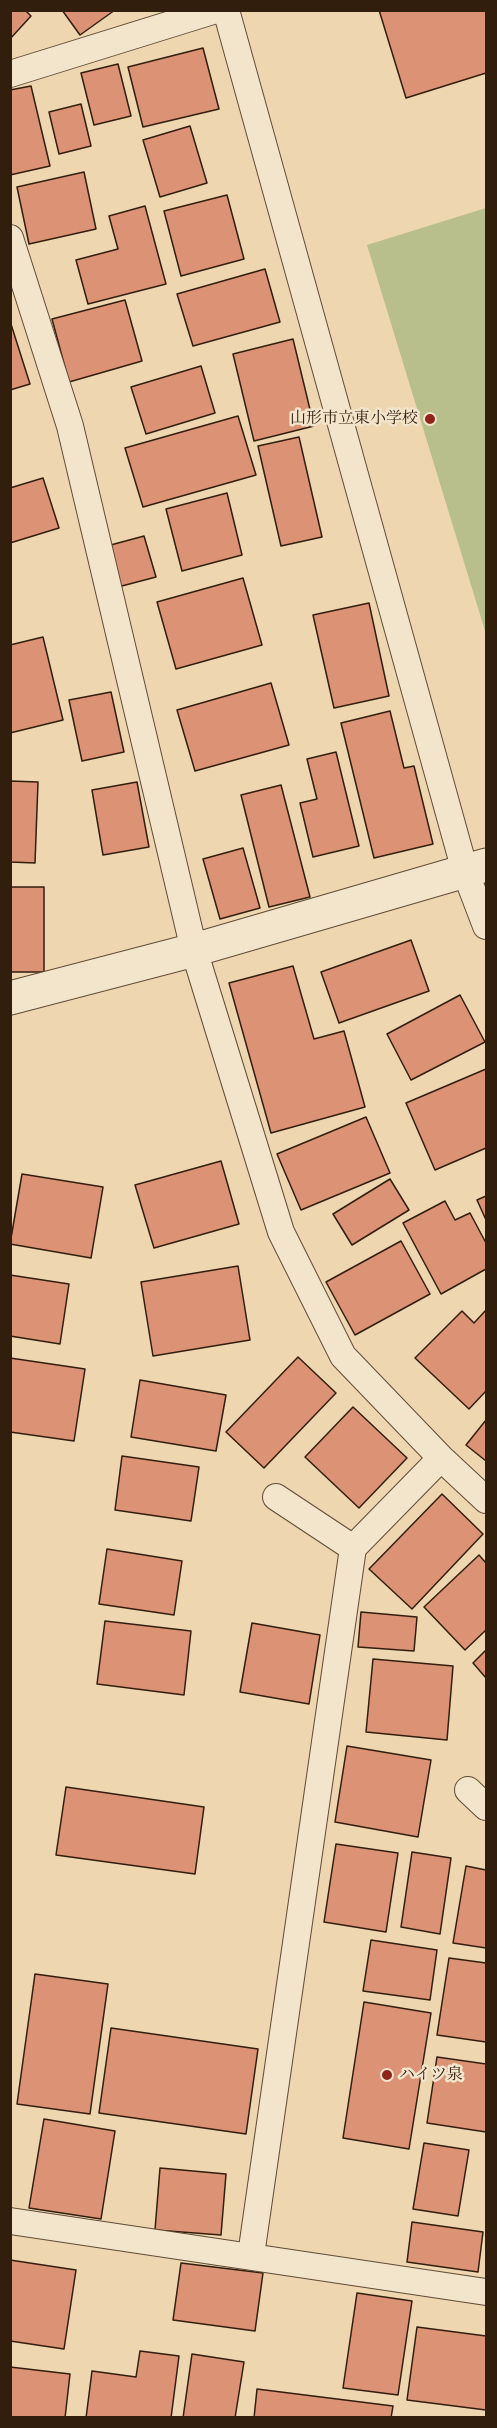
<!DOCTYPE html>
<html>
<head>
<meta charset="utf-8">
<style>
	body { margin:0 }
	#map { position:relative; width:497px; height:2428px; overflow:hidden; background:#edd6b0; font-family:"IM FELL French Canon",serif }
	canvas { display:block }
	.frame { position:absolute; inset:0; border:12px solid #321e0d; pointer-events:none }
</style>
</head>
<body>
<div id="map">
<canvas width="497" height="2428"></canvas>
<div class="frame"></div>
</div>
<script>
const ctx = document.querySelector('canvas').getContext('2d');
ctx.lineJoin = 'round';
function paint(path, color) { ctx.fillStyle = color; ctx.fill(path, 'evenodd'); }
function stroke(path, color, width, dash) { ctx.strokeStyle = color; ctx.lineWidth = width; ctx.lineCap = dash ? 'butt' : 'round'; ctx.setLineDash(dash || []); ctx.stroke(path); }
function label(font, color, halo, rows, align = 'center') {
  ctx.font = font + ' "IM FELL French Canon","Noto Serif JP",serif'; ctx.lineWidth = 5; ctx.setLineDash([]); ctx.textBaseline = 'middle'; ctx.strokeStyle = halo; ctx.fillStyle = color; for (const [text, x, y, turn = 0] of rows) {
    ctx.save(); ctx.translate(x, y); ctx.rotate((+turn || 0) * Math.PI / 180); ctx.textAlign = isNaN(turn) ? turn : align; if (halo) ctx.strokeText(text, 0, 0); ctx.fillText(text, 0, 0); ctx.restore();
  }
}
paint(new Path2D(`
	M 486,208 L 486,634 L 367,245 Z`), '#b8be8c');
const building = new Path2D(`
	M 10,10 L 25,10 L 31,16 L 10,39 Z
	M 62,10 L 115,10 L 80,35 Z
	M 379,10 L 486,10 L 486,73 L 406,98 Z
	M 203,48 L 219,109 L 143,127 L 128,67 Z
	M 118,64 L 131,116 L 94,125 L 81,73 Z
	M 31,86 L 50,166 L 10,175 L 10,90 Z
	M 81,104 L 91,146 L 59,154 L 49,112 Z
	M 190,126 L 207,183 L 160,197 L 143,140 Z
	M 84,172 L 96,229 L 29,244 L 17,187 Z
	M 227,195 L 244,259 L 181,276 L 164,211 Z
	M 145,206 L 166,284 L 88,304 L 76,260 L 118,249 L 109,216 Z
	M 265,269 L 280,322 L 193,346 L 177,294 Z
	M 125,300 L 142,361 L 69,382 L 52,319 Z
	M 10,321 L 30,384 L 10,390 Z
	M 293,339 L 314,426 L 254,441 L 233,354 Z
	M 201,366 L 215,413 L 146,434 L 131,387 Z
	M 238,416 L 256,475 L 143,507 L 125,448 Z
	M 299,437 L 322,537 L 281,546 L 258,446 Z
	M 43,478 L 59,528 L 10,543 L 10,488 Z
	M 227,493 L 242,555 L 182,571 L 166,509 Z
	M 144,536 L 156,577 L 118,587 L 107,546 Z
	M 243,578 L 262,645 L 176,669 L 157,602 Z
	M 369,603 L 389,696 L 334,708 L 313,615 Z
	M 43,637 L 63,720 L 10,733 L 10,645 Z
	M 271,683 L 289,745 L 195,771 L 177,710 Z
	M 111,692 L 124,752 L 82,761 L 69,700 Z
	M 390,711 L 404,768 L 414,766 L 433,844 L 374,858 L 341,723 Z
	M 336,752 L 359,846 L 313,857 L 300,803 L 317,799 L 307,759 Z
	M 10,781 L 38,782 L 35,863 L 10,862 Z
	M 137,782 L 149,847 L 103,855 L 92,790 Z
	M 281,785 L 310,897 L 269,907 L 241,795 Z
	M 243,848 L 260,908 L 220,919 L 203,859 Z
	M 10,887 L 44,887 L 44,972 L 10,972 Z
	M 411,940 L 429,991 L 339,1023 L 321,972 Z
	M 293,966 L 314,1039 L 344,1031 L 365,1107 L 271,1133 L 229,983 Z
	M 460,995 L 485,1042 L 411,1080 L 387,1034 Z
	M 486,1069 L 486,1148 L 435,1170 L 406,1103 Z
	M 366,1117 L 390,1173 L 301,1210 L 277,1154 Z
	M 221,1161 L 239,1224 L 154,1248 L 135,1185 Z
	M 22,1174 L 103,1187 L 91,1258 L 10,1244 Z
	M 390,1179 L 409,1210 L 352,1245 L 333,1214 Z
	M 486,1196 L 486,1220 L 477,1200 Z
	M 445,1201 L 455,1220 L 470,1213 L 486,1243 L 486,1269 L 441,1294 L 403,1223 Z
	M 401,1241 L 430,1294 L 355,1335 L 326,1282 Z
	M 238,1266 L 250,1340 L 153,1356 L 141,1282 Z
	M 10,1275 L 69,1284 L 60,1344 L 10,1336 Z
	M 486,1310 L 486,1391 L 469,1409 L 415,1358 L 462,1311 L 474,1323 Z
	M 298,1357 L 336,1393 L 264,1468 L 226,1432 Z
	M 10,1358 L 85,1369 L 74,1441 L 10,1432 Z
	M 140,1380 L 226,1395 L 216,1451 L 131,1437 Z
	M 353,1407 L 407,1458 L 359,1508 L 305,1457 Z
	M 486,1420 L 486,1461 L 466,1445 Z
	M 122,1456 L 199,1467 L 191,1521 L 115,1510 Z
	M 442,1494 L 483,1534 L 412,1609 L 369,1569 Z
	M 107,1549 L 182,1561 L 174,1615 L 99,1604 Z
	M 479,1555 L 486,1563 L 486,1630 L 465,1650 L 424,1607 Z
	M 361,1612 L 417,1617 L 414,1651 L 358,1647 Z
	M 105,1621 L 191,1631 L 184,1695 L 97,1684 Z
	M 252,1623 L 320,1635 L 309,1704 L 240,1692 Z
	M 486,1650 L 486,1678 L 473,1663 Z
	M 373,1659 L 453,1666 L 447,1740 L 366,1732 Z
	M 347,1746 L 431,1760 L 418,1837 L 335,1822 Z
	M 66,1787 L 204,1807 L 195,1874 L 56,1855 Z
	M 336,1844 L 398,1853 L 386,1932 L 324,1922 Z
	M 412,1852 L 451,1858 L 440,1934 L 401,1927 Z
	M 466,1866 L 486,1870 L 486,1948 L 453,1943 Z
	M 371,1940 L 437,1950 L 430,2000 L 363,1991 Z
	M 449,1958 L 486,1963 L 486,2042 L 437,2035 Z
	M 35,1974 L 108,1984 L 90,2114 L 17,2104 Z
	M 364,2002 L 431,2013 L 409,2149 L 343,2138 Z
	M 111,2028 L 258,2049 L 246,2134 L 99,2113 Z
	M 437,2057 L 486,2064 L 486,2132 L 427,2123 Z
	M 44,2119 L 115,2131 L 101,2219 L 29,2208 Z
	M 424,2143 L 469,2150 L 458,2216 L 413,2209 Z
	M 160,2168 L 226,2174 L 221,2235 L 155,2230 Z
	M 412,2222 L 483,2232 L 478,2272 L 407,2262 Z
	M 10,2260 L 76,2270 L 64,2349 L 10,2341 Z
	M 181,2263 L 263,2273 L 255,2331 L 173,2320 Z
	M 357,2293 L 412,2301 L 398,2395 L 343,2388 Z
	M 417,2327 L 486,2336 L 486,2410 L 407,2400 Z
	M 140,2351 L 179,2356 L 171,2418 L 86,2418 L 92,2371 L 136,2377 Z
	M 192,2354 L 244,2362 L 235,2418 L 183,2418 Z
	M 10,2367 L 70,2374 L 65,2418 L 10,2418 Z
	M 257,2389 L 393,2406 L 391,2418 L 254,2418 Z`);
paint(building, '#dc9275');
stroke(building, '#321e0d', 1.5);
const lane = new Path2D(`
	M 226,10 L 465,871 L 486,926
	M 10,74 L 216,10
	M 10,238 L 70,426 L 194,950 L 281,1232 L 343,1356 L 441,1458 L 486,1500
	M 276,1497 L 353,1548
	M 468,1790 L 486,1807
	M 10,2221 L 486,2292
	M 251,2255 L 353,1548 L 441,1458`);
const street = new Path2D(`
	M 10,998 L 194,950 L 486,865`);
stroke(lane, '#614c36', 28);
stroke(street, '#614c36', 35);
stroke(lane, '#f3e4cc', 26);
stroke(street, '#f3e4cc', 33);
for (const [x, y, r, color] of [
	[430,419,6,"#8f2418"],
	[387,2075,6,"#8f2418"]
]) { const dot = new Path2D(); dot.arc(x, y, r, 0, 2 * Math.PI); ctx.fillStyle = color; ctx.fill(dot); stroke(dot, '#f3e4cc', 2); }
label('16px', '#321e0d', '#f3e4cc', [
	["山形市立東小学校",418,419],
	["ハイツ泉",399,2075,"left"]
], 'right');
</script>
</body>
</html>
